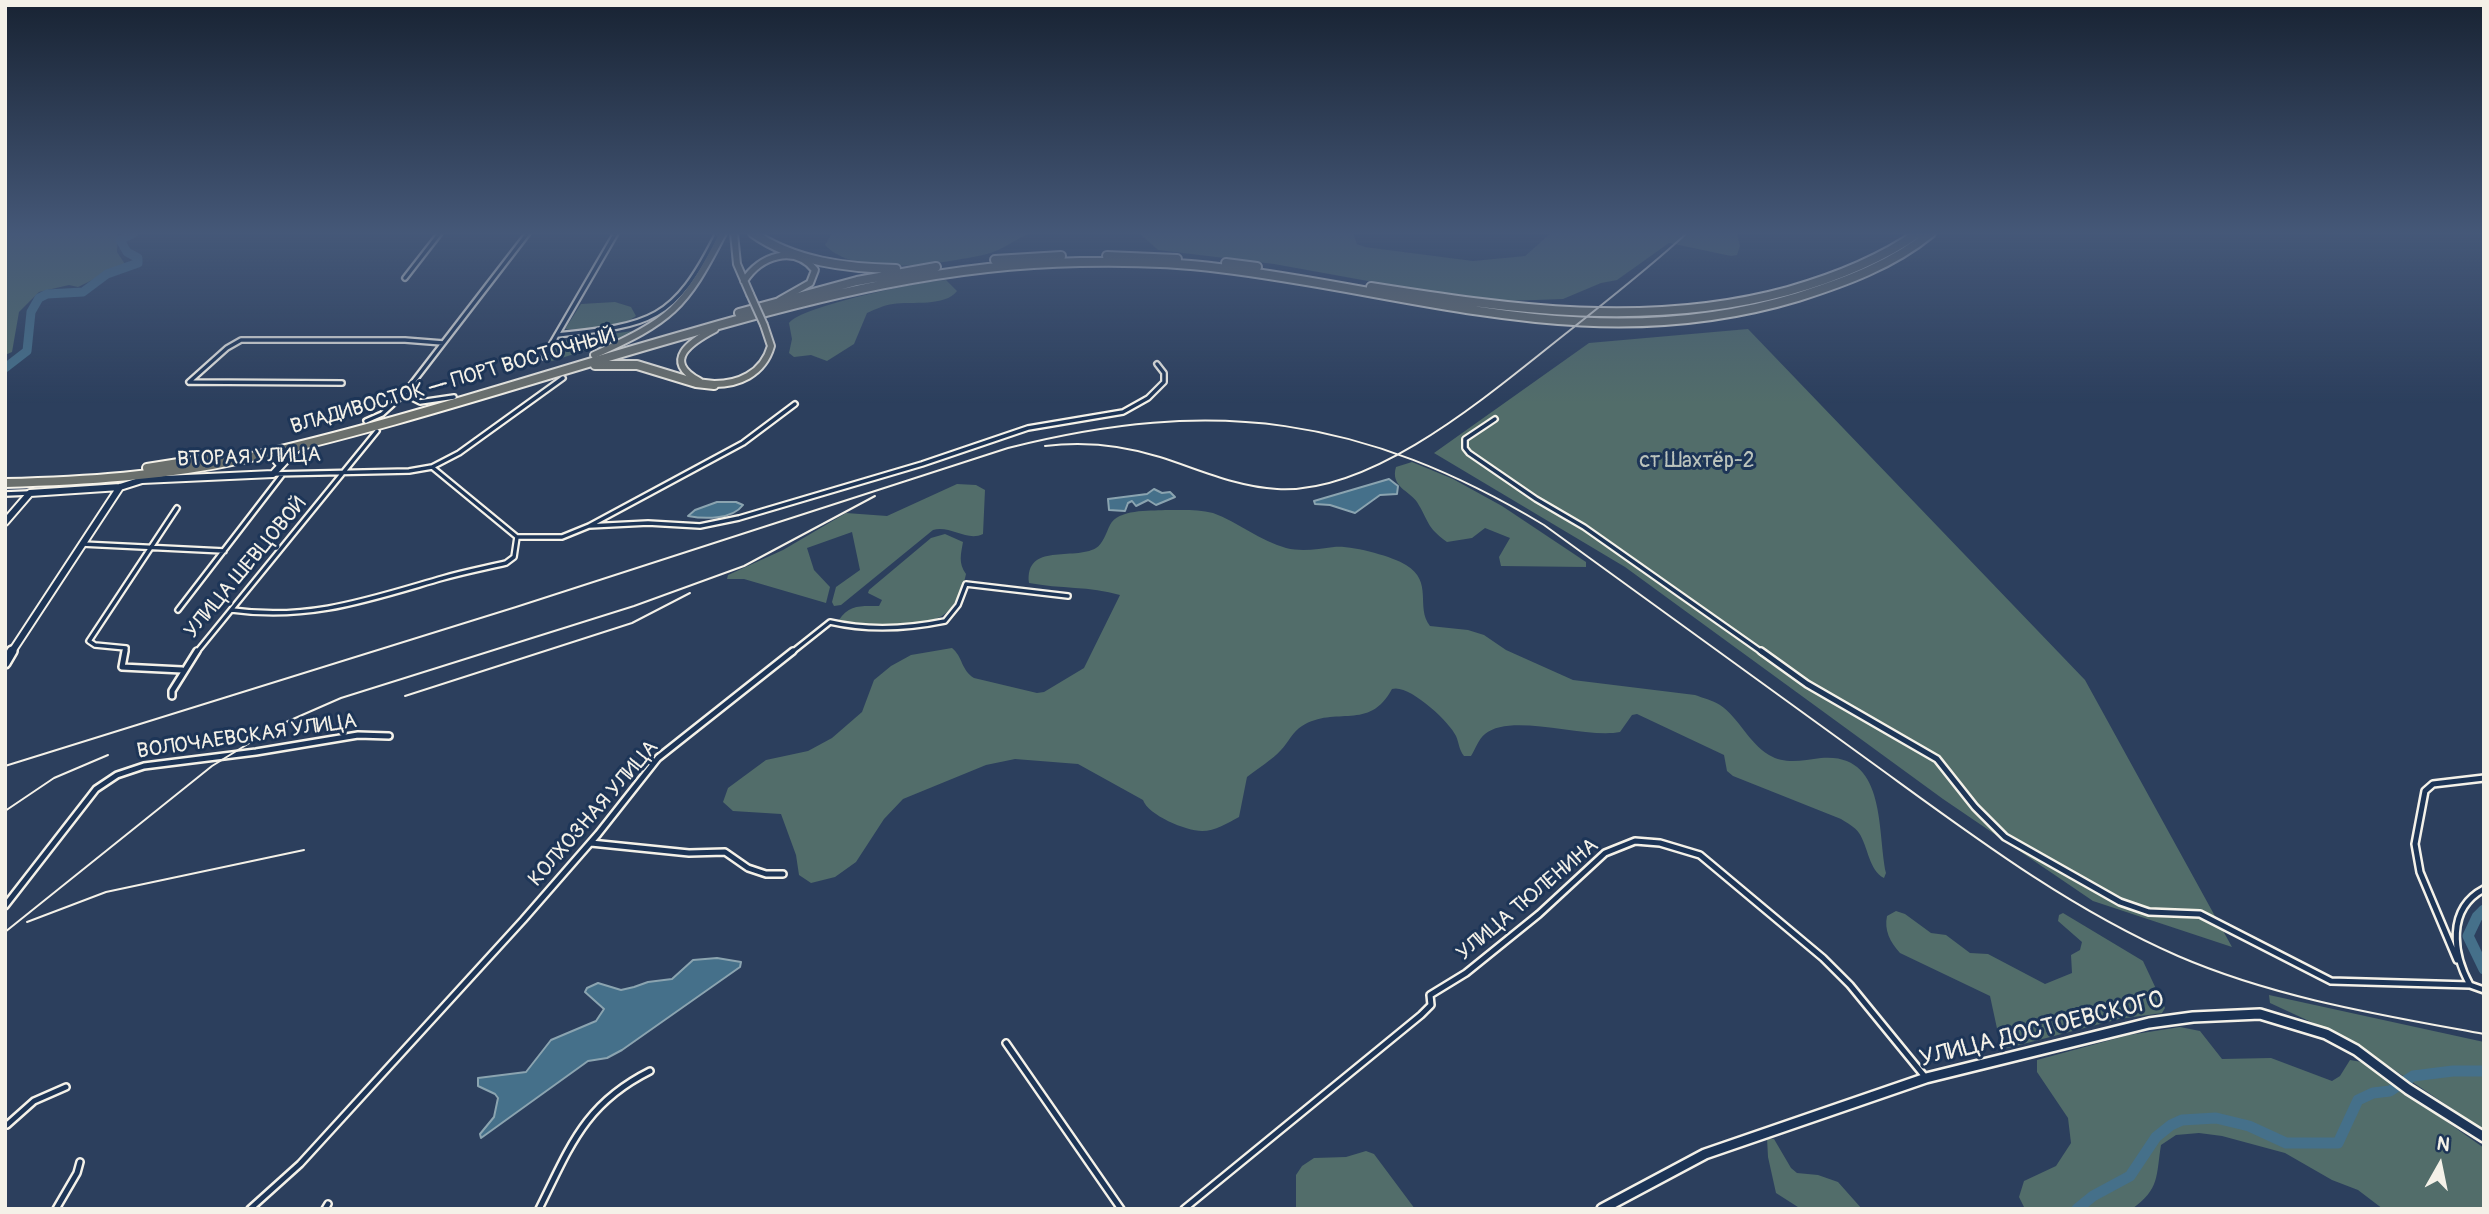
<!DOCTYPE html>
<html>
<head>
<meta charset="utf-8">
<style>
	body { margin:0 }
	#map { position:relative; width:2489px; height:1214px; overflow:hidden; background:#2c3f5d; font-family:Pangolin,sans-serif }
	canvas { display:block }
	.frame { position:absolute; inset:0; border:7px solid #f4f1e8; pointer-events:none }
	.north { position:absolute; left:2405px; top:1130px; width:70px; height:70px; -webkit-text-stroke:5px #1d3557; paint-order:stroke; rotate:9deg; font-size:19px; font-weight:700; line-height:28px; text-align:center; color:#f4f1e8 }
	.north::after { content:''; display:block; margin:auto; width:24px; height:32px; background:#f4f1e8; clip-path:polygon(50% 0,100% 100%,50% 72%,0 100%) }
</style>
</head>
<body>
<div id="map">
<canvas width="2489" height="1214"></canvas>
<div class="frame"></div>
<div class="north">N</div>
</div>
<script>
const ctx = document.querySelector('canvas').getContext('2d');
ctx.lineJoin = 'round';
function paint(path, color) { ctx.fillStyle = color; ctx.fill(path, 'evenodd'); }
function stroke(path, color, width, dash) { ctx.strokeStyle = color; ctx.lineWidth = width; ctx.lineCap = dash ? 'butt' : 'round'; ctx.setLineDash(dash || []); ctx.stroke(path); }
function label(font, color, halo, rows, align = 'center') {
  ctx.font = font + ' Pangolin,sans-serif'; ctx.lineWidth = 6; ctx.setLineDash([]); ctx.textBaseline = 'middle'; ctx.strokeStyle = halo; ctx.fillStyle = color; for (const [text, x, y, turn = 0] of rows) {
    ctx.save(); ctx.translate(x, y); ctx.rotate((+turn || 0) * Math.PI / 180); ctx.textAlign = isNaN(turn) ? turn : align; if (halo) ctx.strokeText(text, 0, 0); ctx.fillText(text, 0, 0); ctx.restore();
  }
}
paint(new Path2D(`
	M 5,233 L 118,233 L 117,252 L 125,264 L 78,287 L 69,285 L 39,292 L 19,312 L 12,352 L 5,355 Z
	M 832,233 L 1031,233 C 1016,239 1002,250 987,254 C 947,263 856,279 825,245 Z
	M 1139,233 L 1353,233 L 1357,244 L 1365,247 L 1473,261 L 1525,256 L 1551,233 L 1737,233 L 1740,246 L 1737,255 L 1731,256 L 1669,243 L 1617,280 L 1601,283 L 1563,299 L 1507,301 L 1401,287 L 1274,264 L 1158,250 Z
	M 946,280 L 957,291 C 945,307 912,301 893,304 C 884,305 876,309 867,313 L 854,344 L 827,361 L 811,355 L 794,357 L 789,353 L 792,339 L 789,323 C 802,306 921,281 946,280 Z
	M 615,302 L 631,307 L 636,316 C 620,328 586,331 565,329 L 581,304 Z
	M 1748,329 L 2085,680 L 2232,947 L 2093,901 L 1943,799 L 1625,567 L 1434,453 L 1589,343 Z
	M 632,331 L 609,343 L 552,361 L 547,359 L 556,344 L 563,341 Z
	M 1412,462 L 1453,479 L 1502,506 L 1586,562 L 1586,567 L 1501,566 L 1499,557 L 1510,538 L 1485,528 L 1472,538 L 1447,542 C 1426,527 1429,521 1417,502 C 1410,491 1390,487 1396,467 Z
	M 957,484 L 976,485 L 985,490 L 983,534 C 967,542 950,525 933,530 L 841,605 L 834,606 L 832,602 L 836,587 L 860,570 L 852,532 L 807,548 L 814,570 L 830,587 L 826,603 L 744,579 L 727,579 L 728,575 L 783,550 L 846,513 L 887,516 Z
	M 1165,510 C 1181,510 1198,509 1213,513 C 1238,522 1260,541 1286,548 C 1302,552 1318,549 1334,547 C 1350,545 1392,556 1406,565 C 1434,582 1415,607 1430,626 L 1468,630 L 1484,635 L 1506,650 L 1573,680 L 1695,695 C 1703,698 1712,700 1720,705 C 1739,718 1748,742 1769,755 C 1786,765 1803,760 1821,758 C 1887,752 1877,831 1886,873 L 1884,878 C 1869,871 1868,846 1859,833 C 1855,827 1847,823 1841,819 L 1733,776 L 1727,771 L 1724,755 L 1637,714 L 1632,715 L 1620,732 C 1585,739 1511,712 1485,734 C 1478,740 1476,748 1471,756 L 1464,756 C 1459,750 1459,743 1456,736 C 1450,722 1408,683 1392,689 C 1369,732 1336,705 1302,726 C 1293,731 1288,743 1281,750 C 1272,760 1258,768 1247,777 L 1239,817 C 1228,823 1215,831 1202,831 C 1186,831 1148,815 1143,800 L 1078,764 L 1015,759 L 986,765 L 903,799 L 884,819 L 856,862 L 835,877 L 811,883 L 799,875 L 796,855 L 781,814 L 733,811 L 723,802 L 728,788 L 766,760 L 808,751 L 832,738 L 862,712 L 874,680 L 891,666 L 911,655 L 952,648 C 963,657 961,670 974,678 L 1037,693 L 1044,692 L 1084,668 L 1120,595 C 1090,586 1060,589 1029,583 C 1025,542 1074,561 1096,548 C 1103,544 1106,533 1110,525 C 1118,509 1149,511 1165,510 Z
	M 945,534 L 963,542 C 961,554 958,563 966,574 C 963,588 955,608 942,616 C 917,630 865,628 839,620 C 849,604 862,606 879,606 L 882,600 L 868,593 L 869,590 L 931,538 Z
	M 1896,911 L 1905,914 L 1931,933 L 1946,935 L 1970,953 L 1988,954 L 2045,984 L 2072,973 L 2071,955 L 2080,950 L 2082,942 L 2058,921 L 2059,915 L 2063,913 L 2143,961 L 2165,1008 L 2162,1013 L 2119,1019 L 2008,1048 L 2001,1047 L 1990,996 L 1900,953 C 1890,942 1884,930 1887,916 Z
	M 2269,995 L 2484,1042 L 2484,1130 L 2348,1039 L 2270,1003 Z
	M 2180,1027 L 2200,1031 L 2222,1059 L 2271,1058 L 2332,1081 L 2340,1076 L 2350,1060 L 2362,1062 L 2484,1148 L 2484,1209 L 2383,1209 L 2358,1190 L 2332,1180 L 2285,1153 L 2222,1136 L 2199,1133 L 2176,1135 L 2161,1145 C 2156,1176 2160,1189 2132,1209 L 2025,1209 L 2019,1197 L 2024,1181 L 2056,1166 L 2071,1143 L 2068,1118 L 2037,1072 L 2037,1060 L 2129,1035 Z
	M 1767,1138 L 1774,1139 L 1791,1168 L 1797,1173 L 1818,1175 L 1838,1182 L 1862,1209 L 1801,1209 L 1776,1193 L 1768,1157 Z
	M 1366,1151 L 1374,1154 L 1415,1209 L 1296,1209 L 1296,1175 L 1302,1166 L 1314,1158 L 1346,1157 Z`), '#526d6a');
const water = new Path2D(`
	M 1389,479 L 1398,486 L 1397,494 L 1380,495 L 1355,513 L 1330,505 L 1315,504 L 1314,501 Z
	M 1154,489 L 1162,493 L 1170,492 L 1175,497 L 1156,505 L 1148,500 L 1136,506 L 1132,501 L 1128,503 L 1125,511 L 1109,510 L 1108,499 L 1147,494 Z
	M 717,502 L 736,502 L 743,505 C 732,520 704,519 688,516 L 695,510 Z
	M 717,958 L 741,962 L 740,967 L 622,1050 L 607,1058 L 588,1061 L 481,1138 L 480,1134 L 494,1117 L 498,1098 L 495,1094 L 478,1086 L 478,1078 L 526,1072 L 551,1040 L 596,1021 L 604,1009 L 585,992 L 587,988 L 598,983 L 621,990 L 634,987 L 648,982 L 672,979 L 693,960 Z`);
paint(water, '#45708a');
stroke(water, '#8ba4b0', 2);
stroke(new Path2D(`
	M 5,368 L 27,351 L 31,312 L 39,298 L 47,294 L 83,292 L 107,274 L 138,263 L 138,258 L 127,252 L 120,240 L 134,233`), '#45708a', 9);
stroke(new Path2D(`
	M 2484,910 L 2477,917 L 2468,936 L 2484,969
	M 2077,1209 L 2093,1196 L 2130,1176 L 2156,1137 L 2171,1125 L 2182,1120 L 2216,1118 L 2249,1126 L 2286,1143 L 2338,1143 L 2358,1100 L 2373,1093 L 2390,1091 L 2413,1076 L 2453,1071 L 2484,1071`), '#45708a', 11);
const streetFar1 = new Path2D(`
	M 405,278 L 440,233
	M 557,335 C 651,325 674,322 718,233
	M 544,357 L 616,233
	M 189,382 L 227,348 L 241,340 L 405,340 L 443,343
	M 190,382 L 342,383
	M 404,394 L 420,402 L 454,397
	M 1495,419 L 1465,439 L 1465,448 L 1469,453 L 1536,499 L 1584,527 L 1763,653
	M 366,421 L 382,414 L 404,394 L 528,233
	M 432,467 L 517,537 L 562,537 L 589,526 L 743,443 L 795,404
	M 273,474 L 409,471 L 432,467 L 459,453 L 563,378
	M 5,494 L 29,493
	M 589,526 L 648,523 L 700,526 L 739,518 L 922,464 L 1028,428 L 1123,412 L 1148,398 L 1164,382 L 1164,373 L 1157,364
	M 82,544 L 224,551
	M 178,610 L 282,475
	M 232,610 C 310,621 370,599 443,578 C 464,572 485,568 506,563 L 514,557 L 517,537
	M 125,653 L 126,648 L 95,645 L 89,641 L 177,508
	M 196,653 L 377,431
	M 791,653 L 830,622 C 869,631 906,629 945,621 L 958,605 L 966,584 L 1068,596`);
const street = new Path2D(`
	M 125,651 L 122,667 L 182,670
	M 1761,651 L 1807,684 L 1937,759 L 1975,807 L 2005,837 L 2120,902 L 2149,912 L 2200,914 L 2331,981 L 2470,985
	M 172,696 L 172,691 L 197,651
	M 591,843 L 689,853 L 725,852 L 748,868 L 766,874 L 783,874
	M 2484,889 C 2446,909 2453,954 2470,985 L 2484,990
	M 5,906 L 96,789 L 117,775 L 144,766 L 256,752 L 358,735 L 389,736
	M 2457,960 L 2420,872 L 2415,844 L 2425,791 L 2433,784 L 2484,778
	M 1006,1043 L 1121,1209
	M 5,1123 L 7,1125 L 34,1101 L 66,1087
	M 56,1209 L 77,1173 L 80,1162
	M 250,1209 L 300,1164 L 523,920 L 598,834 L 658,758 L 793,651
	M 325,1209 L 328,1204
	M 539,1209 C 570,1147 584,1104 650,1071
	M 1184,1209 L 1421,1015 L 1431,1005 L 1430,995 L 1466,973 L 1539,914 L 1605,853 L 1635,841 L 1660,843 L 1700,855 L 1823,958 L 1850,985 L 1926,1078`);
const secondaryFar1 = new Path2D(`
	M 260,454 L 274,458 L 279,464
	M 5,522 L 30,493 L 120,487 L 142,480 L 273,474 L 299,446
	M 11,653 L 120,487`);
const secondary = new Path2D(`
	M 5,663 L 12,651
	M 1602,1209 L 1705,1154 L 1926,1078 L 2149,1023 L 2193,1017 L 2260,1014 L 2326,1034 L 2356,1050 L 2408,1089 L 2484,1137`);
const primary = new Path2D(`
	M 734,233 L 737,264 L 750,294
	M 744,281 C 760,256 794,244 815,270 L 810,283 L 780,300
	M 594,355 C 671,320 684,309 723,233
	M 699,381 C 662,361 690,342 715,329
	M 711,384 C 738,385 763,374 771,346 L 764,325`);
const highway = new Path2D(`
	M 753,233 C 794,262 847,268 896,269
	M 1107,256 L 1177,259
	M 995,260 L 1061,256
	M 1226,263 L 1257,267
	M 1371,287 C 1510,309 1649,329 1788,291 C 1834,278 1878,261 1918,233
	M 739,313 L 857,281 L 936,267
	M 595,365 L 637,365 L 696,383 L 714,385
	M 147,468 L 223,456
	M 5,483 C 84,481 164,476 242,459 C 393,426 542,375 691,333 C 818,296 947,264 1080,262 C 1126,261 1173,262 1219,268 C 1420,292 1593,359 1798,297 C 1845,282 1892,265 1931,233`);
stroke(streetFar1, '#f4f1e8', 8);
stroke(street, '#f4f1e8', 10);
stroke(secondaryFar1, '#f4f1e8', 10);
stroke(secondary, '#f4f1e8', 14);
stroke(primary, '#f4f1e8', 10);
stroke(highway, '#f4f1e8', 12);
stroke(streetFar1, '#1d3557', 3.5);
stroke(street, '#1d3557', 5);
stroke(secondaryFar1, '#1d3557', 6);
stroke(secondary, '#1d3557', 9);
stroke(primary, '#6b706d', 6);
stroke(highway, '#6b706d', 8);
stroke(new Path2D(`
	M 1045,446 C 1085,441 1122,445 1160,457 C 1198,469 1236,487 1277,489 C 1376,495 1495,389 1569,331 C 1609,299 1649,268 1687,233
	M 405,696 L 632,623 L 690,593
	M 5,766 L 516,607 L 1008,448 C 1214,396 1362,416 1544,525 C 1653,604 1762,683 1871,762 C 1969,833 2066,907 2178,956 C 2275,998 2381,1015 2484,1034
	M 5,811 L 54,778 L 108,755
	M 27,922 L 106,892 L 304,850
	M 5,932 L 212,766 L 277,726 L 341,698 L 634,606 L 744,566 L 875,496`), '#f4f1e8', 2);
const primaryBridge = new Path2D(`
	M 750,294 L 764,325`);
stroke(primaryBridge, '#f4f1e8', 10, []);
stroke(primaryBridge, '#6b706d', 6);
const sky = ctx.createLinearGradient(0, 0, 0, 403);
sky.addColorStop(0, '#182333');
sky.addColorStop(0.58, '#455878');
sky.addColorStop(1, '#45587800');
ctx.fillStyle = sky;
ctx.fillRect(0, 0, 2489, 403);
label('21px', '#f4f1e8', '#1d3557', [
	["ВЛАДИВОСТОК — ПОРТ ВОСТОЧНЫЙ",453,382,-16],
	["ВТОРАЯ УЛИЦА",249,458,-2],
	["УЛИЦА ШЕВЦОВОЙ",246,568,-50],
	["ВОЛОЧАЕВСКАЯ УЛИЦА",247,737,-8],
	["КОЛХОЗНАЯ УЛИЦА",594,814,-49],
	["УЛИЦА ТЮЛЕНИНА",1528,900,-40]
]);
label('21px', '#bbc3bc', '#1d3557', [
	["ст Шахтёр-2",1697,462]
]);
label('24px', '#f4f1e8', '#1d3557', [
	["УЛИЦА ДОСТОЕВСКОГО",2042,1030,-14]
]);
</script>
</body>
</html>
